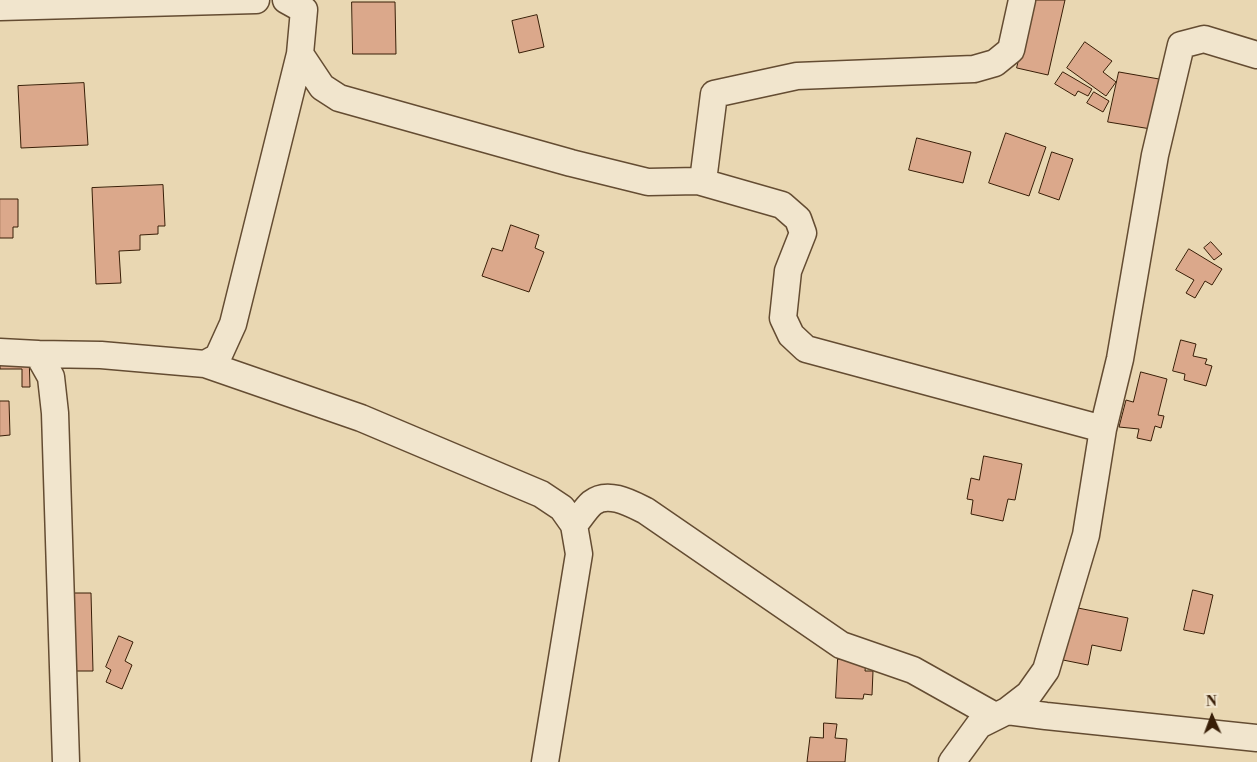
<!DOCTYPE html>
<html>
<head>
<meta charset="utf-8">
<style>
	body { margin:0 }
	#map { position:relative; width:1257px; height:762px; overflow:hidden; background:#e9d7b2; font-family:"Libre Bodoni",serif }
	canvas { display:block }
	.north { position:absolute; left:1187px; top:692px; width:50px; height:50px; -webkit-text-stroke:4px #f1e5cd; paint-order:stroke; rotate:358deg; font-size:14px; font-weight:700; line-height:20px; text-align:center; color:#381e07 }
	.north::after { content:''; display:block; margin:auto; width:18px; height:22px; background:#381e07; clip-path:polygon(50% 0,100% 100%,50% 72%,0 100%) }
</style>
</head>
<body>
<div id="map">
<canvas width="1257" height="762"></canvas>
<div class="north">N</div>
</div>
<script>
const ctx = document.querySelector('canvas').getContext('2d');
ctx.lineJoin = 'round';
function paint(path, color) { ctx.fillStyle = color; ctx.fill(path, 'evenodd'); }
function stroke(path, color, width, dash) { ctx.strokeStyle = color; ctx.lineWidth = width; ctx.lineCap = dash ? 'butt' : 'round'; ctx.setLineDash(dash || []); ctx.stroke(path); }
const building = new Path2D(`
	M 1033,0 L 1065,0 L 1048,75 L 1017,68 Z
	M 352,2 L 395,2 L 396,54 L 353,54 Z
	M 537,15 L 544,47 L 519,53 L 512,21 Z
	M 1085,42 L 1112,61 L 1103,72 L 1116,82 L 1106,96 L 1067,68 Z
	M 1063,72 L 1092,89 L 1088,96 L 1078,91 L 1075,96 L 1055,84 Z
	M 1119,72 L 1159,79 L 1151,129 L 1108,122 Z
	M 84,83 L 88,145 L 21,148 L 18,86 Z
	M 1094,92 L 1109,101 L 1103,112 L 1087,103 Z
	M 1006,133 L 1046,147 L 1029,196 L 989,183 Z
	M 917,138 L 971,152 L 963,183 L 909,170 Z
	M 1052,152 L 1073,159 L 1059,200 L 1039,193 Z
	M 163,185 L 165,226 L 158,226 L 158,234 L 140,235 L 140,250 L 119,251 L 121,283 L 96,284 L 92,188 Z
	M 0,199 L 18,199 L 18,227 L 13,227 L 13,238 L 0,238 Z
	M 511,225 L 539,235 L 535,248 L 544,252 L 529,292 L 482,276 L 492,248 L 502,251 Z
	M 1211,242 L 1222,254 L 1214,260 L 1204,248 Z
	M 1189,249 L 1222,269 L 1212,285 L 1205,281 L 1195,298 L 1186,293 L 1194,280 L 1176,270 Z
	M 1181,340 L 1196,344 L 1193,356 L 1207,359 L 1205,364 L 1212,366 L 1206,386 L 1184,380 L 1185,374 L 1173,371 Z
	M 29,354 L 30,387 L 22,387 L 22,369 L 0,369 L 0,355 Z
	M 1141,372 L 1167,379 L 1158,415 L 1164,416 L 1161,428 L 1155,426 L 1151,441 L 1137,438 L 1139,429 L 1119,427 L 1126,400 L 1133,402 Z
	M 0,401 L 9,401 L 10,435 L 0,436 Z
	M 984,456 L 1022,464 L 1015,500 L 1008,499 L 1003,521 L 971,514 L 973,500 L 967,499 L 971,478 L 979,480 Z
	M 1193,590 L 1213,595 L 1204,634 L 1184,630 Z
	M 70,593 L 91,593 L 93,671 L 71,671 Z
	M 1073,607 L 1128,618 L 1121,651 L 1092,645 L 1088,665 L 1063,660 Z
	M 119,636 L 133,642 L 125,661 L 132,665 L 122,689 L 106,682 L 111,670 L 106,667 Z
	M 838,659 L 866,661 L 865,671 L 873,671 L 872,695 L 864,694 L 863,699 L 836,698 Z
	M 824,723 L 837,724 L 835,738 L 847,739 L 845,762 L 807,762 L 810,737 L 823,738 Z`);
paint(building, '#dba88b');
stroke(building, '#381e07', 1);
const minor = new Path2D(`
	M 286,0 L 304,10 L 300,54 L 322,87 L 339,98 L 571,163 L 648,182 L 698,181 L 704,173 L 714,94 L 797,76 L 974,69 L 995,63 L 1011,50 L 1022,0
	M 0,7 L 256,0
	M 698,181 L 782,205 L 798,219 L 803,233 L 788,271 L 783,318 L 791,335 L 806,349 L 1103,429
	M 0,352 L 38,354 L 51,377 L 55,413 L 66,762
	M 38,354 L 101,355 L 205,364 L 218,357 L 233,324 L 300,54
	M 205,364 L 361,418 L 541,494 L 562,508 L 574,525 L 579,554 L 545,762
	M 574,525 C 580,518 586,508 592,503 C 608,490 632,504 646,511 L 841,645 L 913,670 L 995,716
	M 1007,711 L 1046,716 L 1257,738
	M 952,762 L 979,725 L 1007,711 L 1029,694 L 1046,670 L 1086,535 L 1103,429 L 1120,359 L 1155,155 L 1181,45 L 1204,39 L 1257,55`);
stroke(minor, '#644c32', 29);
stroke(minor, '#f1e5cd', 26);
</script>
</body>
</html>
